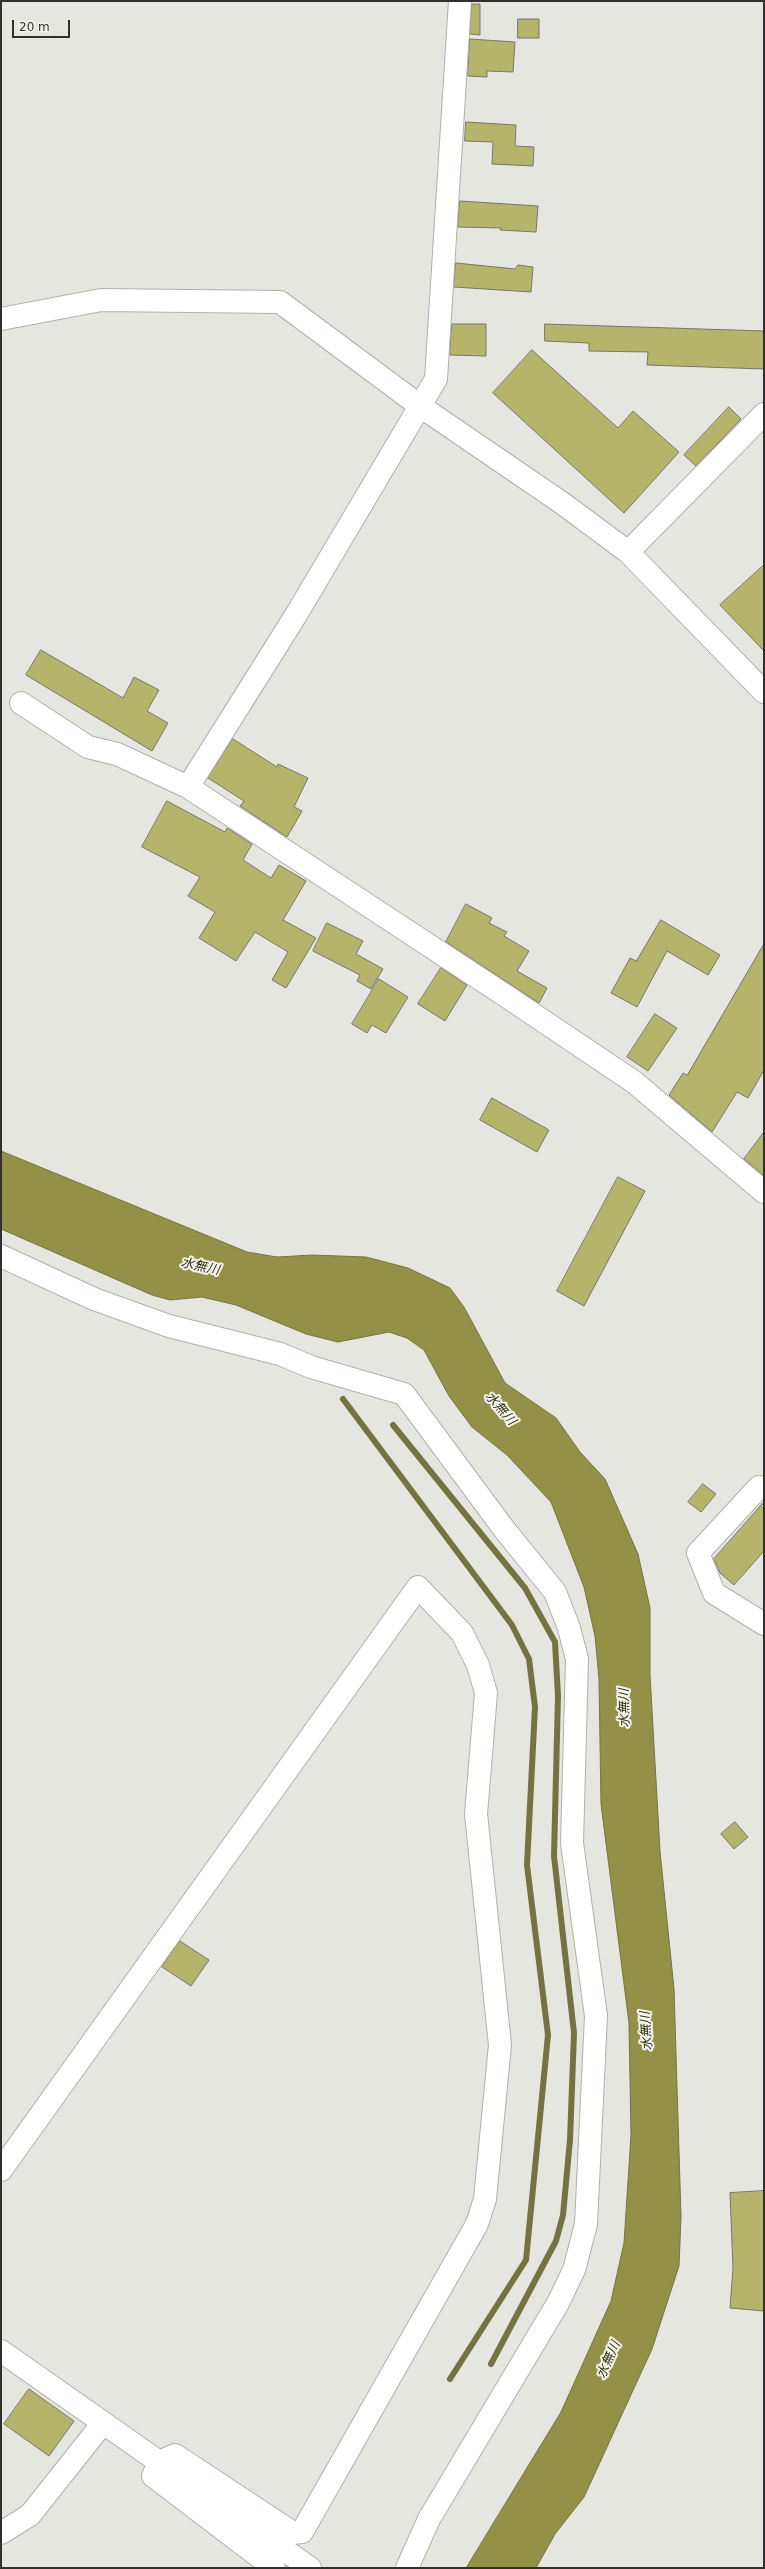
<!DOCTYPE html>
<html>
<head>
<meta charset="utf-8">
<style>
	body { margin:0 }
	#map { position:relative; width:765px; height:2569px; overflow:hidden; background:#e5e6df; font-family:"DejaVu Sans",sans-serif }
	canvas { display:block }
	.frame { position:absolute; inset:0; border:2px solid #30302e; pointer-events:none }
	.scale { position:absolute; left:12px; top:20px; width:58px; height:18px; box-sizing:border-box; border:2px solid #30302e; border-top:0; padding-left:5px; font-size:12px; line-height:14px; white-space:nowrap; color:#30302e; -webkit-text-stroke:3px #f3f3ed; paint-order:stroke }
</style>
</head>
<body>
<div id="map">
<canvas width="765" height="2569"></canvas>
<div class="frame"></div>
<div class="scale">20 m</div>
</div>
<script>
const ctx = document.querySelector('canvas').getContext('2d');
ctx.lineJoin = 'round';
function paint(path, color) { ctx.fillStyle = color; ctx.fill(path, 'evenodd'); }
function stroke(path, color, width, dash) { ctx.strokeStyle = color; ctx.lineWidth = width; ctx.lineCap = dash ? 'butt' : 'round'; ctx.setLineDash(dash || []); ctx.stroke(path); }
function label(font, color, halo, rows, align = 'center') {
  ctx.font = font + ' "DejaVu Sans","Noto Sans JP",sans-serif'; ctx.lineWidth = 4; ctx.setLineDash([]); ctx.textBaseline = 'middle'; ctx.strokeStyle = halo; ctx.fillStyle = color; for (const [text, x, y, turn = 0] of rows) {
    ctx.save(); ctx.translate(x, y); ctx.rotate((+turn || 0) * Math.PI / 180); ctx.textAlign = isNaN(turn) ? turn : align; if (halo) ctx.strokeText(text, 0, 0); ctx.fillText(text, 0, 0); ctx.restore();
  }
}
const water = new Path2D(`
	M 1,1151 L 247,1252 L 277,1257 L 312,1255 L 366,1257 L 408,1268 L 450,1288 L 464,1307 L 505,1383 L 556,1418 L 580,1452 L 605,1479 L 638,1554 L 650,1608 L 650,1675 L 660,1851 L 674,1989 L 681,2217 L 679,2266 L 652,2349 L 584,2497 L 555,2534 L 536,2568 L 466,2568 L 561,2412 L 611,2301 L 624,2243 L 631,2135 L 629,2023 L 601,1804 L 599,1679 L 595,1636 L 584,1587 L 551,1502 L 507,1455 L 472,1427 L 449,1396 L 424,1350 L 407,1338 L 389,1332 L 338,1342 L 306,1334 L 236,1305 L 202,1297 L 170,1300 L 152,1295 L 1,1229 Z`);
paint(water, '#929147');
stroke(water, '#757440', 1);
stroke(new Path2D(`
	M 343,1399 L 512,1625 L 529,1659 L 535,1707 L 527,1865 L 548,2035 L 526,2260 L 450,2379
	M 393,1425 L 525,1588 L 555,1642 L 558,1696 L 554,1856 L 574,2033 L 570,2140 L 563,2215 L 556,2241 L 491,2364`), '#757440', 6);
const building = new Path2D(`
	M 472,4 L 480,4 L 480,35 L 470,34 Z
	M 518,19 L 539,19 L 539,38 L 518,38 Z
	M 470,39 L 515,42 L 513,72 L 487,71 L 487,77 L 468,76 Z
	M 466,122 L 516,125 L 515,146 L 534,147 L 533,166 L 492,164 L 493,142 L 465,141 Z
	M 460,201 L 538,206 L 536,232 L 500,230 L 501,228 L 458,227 Z
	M 456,263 L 515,269 L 518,265 L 533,267 L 531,292 L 454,287 Z
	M 452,324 L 486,324 L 486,356 L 450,355 Z
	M 545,324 L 764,331 L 764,369 L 647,365 L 648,352 L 589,351 L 589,343 L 545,341 Z
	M 532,350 L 618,428 L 633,411 L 679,452 L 624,513 L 493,393 Z
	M 729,407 L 741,419 L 696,466 L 684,455 Z
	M 764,565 L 764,651 L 720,605 Z
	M 41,650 L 123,698 L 134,677 L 159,690 L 147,711 L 168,723 L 152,751 L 26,675 Z
	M 233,739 L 277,767 L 278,764 L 308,778 L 294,807 L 302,811 L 287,837 L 240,806 L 244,801 L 208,778 Z
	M 167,801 L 225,832 L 227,828 L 252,844 L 243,860 L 271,878 L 279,865 L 306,881 L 283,920 L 316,938 L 286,988 L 272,980 L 288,952 L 255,932 L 236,961 L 199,938 L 215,912 L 188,896 L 200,877 L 142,847 Z
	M 466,904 L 492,918 L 489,923 L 507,932 L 504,936 L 529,951 L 517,971 L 547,988 L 539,1003 L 446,942 Z
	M 661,920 L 720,955 L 708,975 L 667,951 L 637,1007 L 611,993 L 630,958 L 636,961 Z
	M 327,923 L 363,941 L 356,954 L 383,969 L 371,989 L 357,981 L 360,975 L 313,951 Z
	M 764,944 L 764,1070 L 748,1098 L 737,1092 L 712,1132 L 669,1095 L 683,1073 L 687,1075 Z
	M 441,968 L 467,985 L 445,1021 L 418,1004 Z
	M 379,979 L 408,997 L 386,1033 L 372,1025 L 367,1033 L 352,1024 Z
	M 655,1014 L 677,1028 L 648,1071 L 627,1057 Z
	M 492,1098 L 549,1130 L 537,1152 L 480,1120 Z
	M 764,1132 L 764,1176 L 744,1159 Z
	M 618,1177 L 645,1191 L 584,1306 L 557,1291 Z
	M 703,1484 L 716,1494 L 701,1512 L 688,1502 Z
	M 764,1502 L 764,1551 L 734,1585 L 720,1573 L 714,1559 Z
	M 735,1822 L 748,1837 L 734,1849 L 721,1834 Z
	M 180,1941 L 209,1960 L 191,1986 L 162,1967 Z
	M 764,2191 L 764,2311 L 730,2308 L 733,2268 L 730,2193 Z
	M 29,2389 L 74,2421 L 49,2456 L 4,2424 Z`);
paint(building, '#b5b46b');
stroke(building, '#767670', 1);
const minor = new Path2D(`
	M 1,319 L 101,300 L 280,302 L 420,406 L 562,503 L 628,552 L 764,692
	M 628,552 L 764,414
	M 21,703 L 88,747 L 117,754 L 188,787 L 506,996 L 634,1082 L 764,1192
	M 188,787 L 296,615 L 436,379 L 460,1
	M 1,1256 L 94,1299 L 169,1326 L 280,1354 L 311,1367 L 404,1394 L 504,1529 L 555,1592 L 569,1628 L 577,1659 L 572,1843 L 596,2016 L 586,2224 L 574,2270 L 558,2303 L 429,2519 L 407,2568
	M 759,1487 L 698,1553 L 714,1593 L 764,1624
	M 1,2170 L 418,1587 L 462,1633 L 478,1665 L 486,1693 L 476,1814 L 500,2045 L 485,2199 L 477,2224 L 302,2532 L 293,2533 L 175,2455 L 159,2462 L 153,2476 L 274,2568
	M 1,2351 L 310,2568
	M 1,2533 L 30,2515 L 103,2423`);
stroke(minor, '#b1b1ab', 24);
stroke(minor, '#fff', 22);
label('italic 13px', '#302f0e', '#f3f3ed', [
	["水無川",200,1267,12],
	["水無川",500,1409,49],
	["水無川",625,1708,-91],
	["水無川",647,2031,-94],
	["水無川",609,2360,-66]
]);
</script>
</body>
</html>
